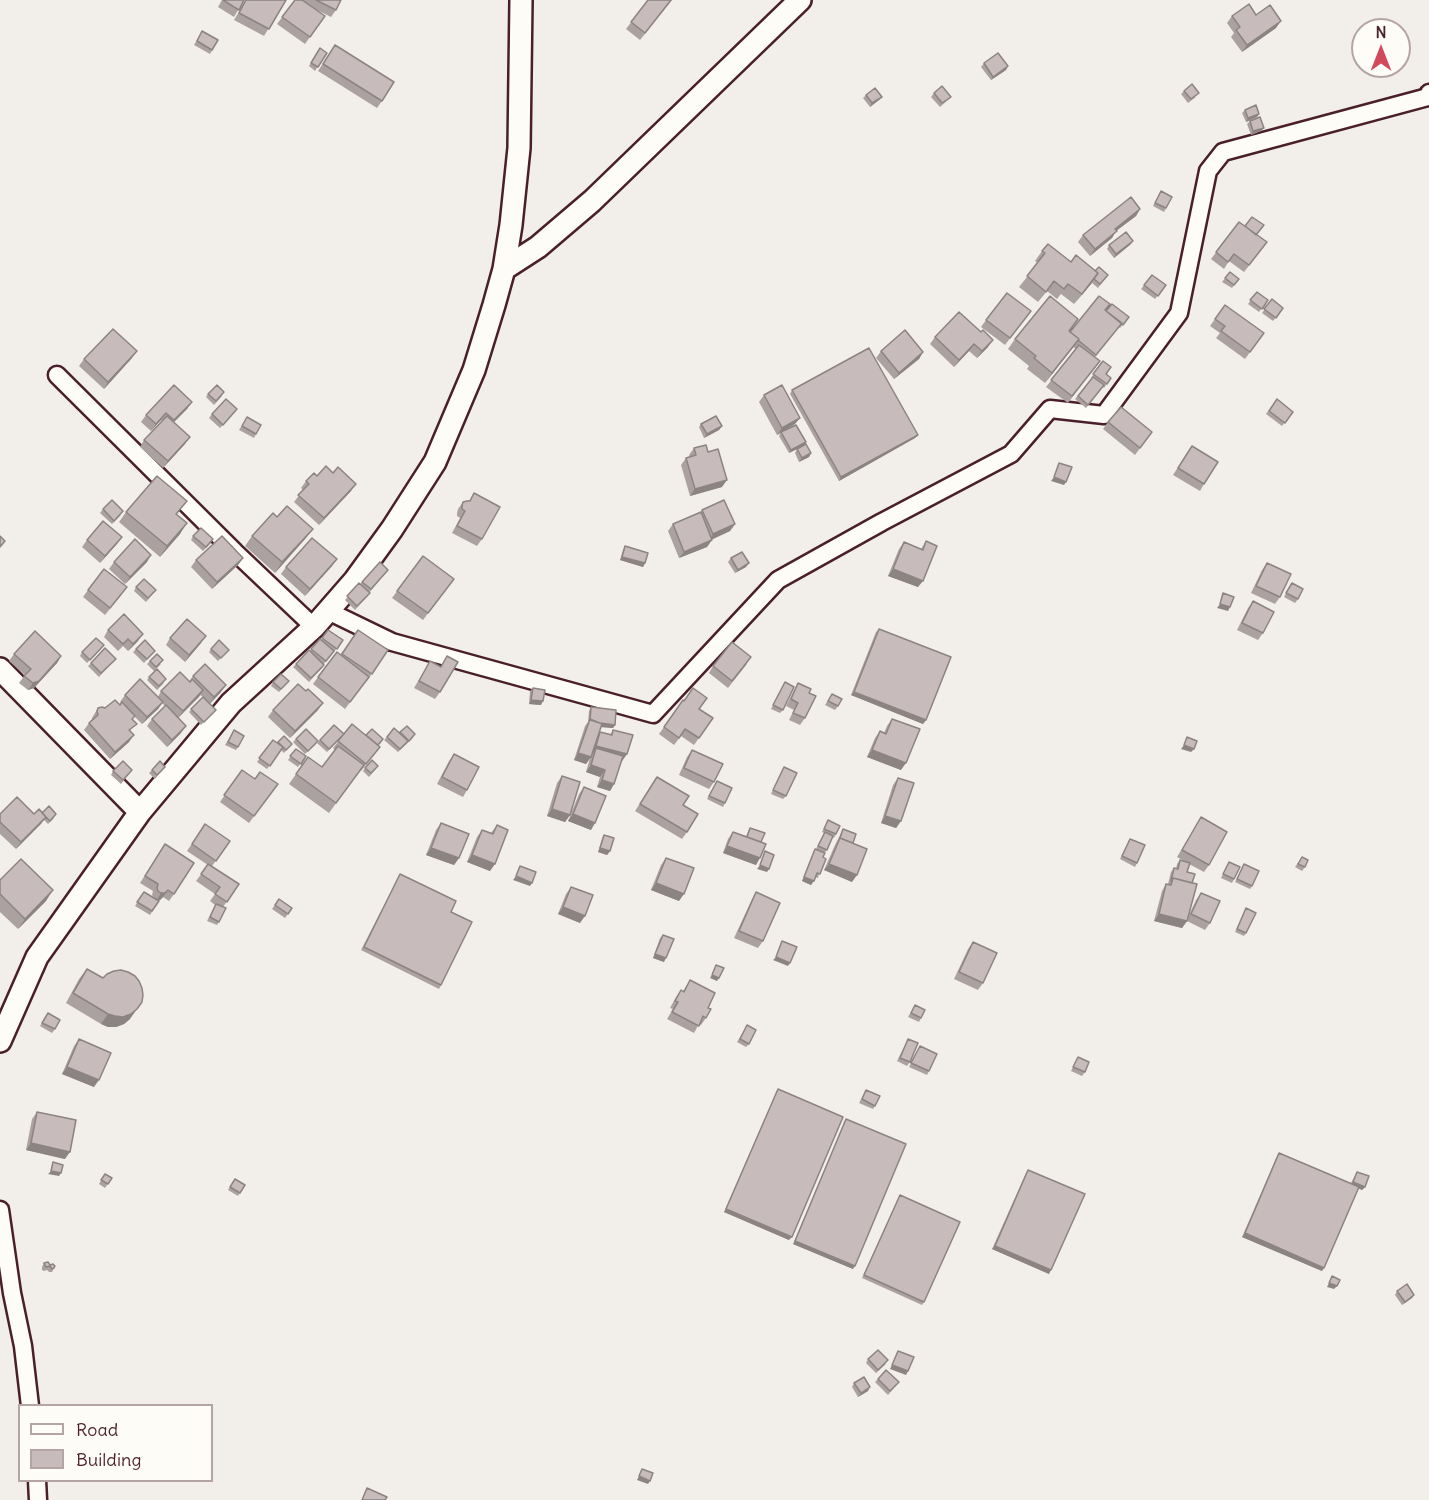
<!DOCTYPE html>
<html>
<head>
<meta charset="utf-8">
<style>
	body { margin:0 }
	#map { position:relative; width:1429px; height:1500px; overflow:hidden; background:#f2efeb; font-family:Delius,sans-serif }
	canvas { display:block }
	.legend { position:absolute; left:18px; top:1404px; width:195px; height:78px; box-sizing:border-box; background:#fdfcf7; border:2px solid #b5a4a5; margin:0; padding:8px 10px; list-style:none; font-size:18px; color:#4a1f2b }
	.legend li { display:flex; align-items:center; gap:12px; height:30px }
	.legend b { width:30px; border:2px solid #b5a4a5 }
	.north { position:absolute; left:1351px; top:18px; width:60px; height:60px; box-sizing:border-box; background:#fdfcf7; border:2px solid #b5a4a5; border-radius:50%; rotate:0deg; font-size:16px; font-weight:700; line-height:24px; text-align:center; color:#4a1f2b }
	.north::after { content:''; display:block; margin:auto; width:21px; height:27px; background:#d1495b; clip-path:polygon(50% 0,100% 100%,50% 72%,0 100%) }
</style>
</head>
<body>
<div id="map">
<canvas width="1429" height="1500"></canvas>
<ul class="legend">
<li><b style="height:8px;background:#fdfcf7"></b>Road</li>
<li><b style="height:16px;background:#c8bbbb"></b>Building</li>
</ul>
<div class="north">N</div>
</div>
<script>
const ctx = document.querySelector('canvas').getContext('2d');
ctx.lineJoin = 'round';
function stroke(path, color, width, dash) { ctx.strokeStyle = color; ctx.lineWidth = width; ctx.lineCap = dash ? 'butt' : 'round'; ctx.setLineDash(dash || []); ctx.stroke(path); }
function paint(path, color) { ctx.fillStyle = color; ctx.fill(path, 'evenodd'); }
const minor = new Path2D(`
	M 57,375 L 235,552 L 314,627
	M 328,611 L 392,642 L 653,714 L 778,580 L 882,522 L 1011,454 L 1050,409 L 1104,415 L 1179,313 L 1208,171 L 1223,152 L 1428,97 L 1429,93
	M 0,1210 L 12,1293 L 23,1346 L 30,1406
	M 37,1480 L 38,1500`);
const tertiary = new Path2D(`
	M 504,269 L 538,247 L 592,201 L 800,0
	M 0,669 L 140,812
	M 0,1041 L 37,957 L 140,812 L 231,703 L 314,627 L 355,580 L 392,529 L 435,462 L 474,370 L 494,305 L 504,269 L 511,225 L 519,148 L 521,0`);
stroke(minor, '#4a1f2b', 21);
stroke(tertiary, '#4a1f2b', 26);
stroke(minor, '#fdfcf7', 16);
stroke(tertiary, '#fdfcf7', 21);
paint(new Path2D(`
	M 222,0 L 244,0 L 234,17 L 218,7 Z
	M 246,0 L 286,0 L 264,36 L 234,20 Z
	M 295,0 L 341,0 L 336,10 L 331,17 L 313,8 L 325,16 L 305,44 L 277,24 Z
	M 648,0 L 672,0 L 640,40 L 626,29 Z
	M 1256,15 L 1276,28 L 1242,52 L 1231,37 L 1234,33 L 1227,23 L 1232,16 Z
	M 202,31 L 218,40 L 210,54 L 194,45 Z
	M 335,45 L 382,101 L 377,108 L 318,71 Z
	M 320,48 L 327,53 L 315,71 L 309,66 Z
	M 984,63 L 1008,66 L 1006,70 L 991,80 L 981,67 Z
	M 1184,91 L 1196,97 L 1188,103 L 1181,94 Z
	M 934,93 L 951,97 L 948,100 L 940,107 L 931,97 Z
	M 866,95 L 879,100 L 870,107 L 863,98 Z
	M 1245,110 L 1259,114 L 1257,117 L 1246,122 L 1242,113 Z
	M 1250,121 L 1261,131 L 1251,135 L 1247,124 Z
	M 1161,191 L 1166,208 L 1164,212 L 1153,206 Z
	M 1140,209 L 1136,216 L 1116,231 L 1112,238 L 1090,256 L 1078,242 L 1083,235 Z
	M 1239,222 L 1257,235 L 1262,249 L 1244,272 L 1229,261 L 1224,269 L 1211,259 Z
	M 1131,244 L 1114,258 L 1107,249 L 1109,245 Z
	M 1042,251 L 1071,262 L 1108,275 L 1098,288 L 1092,283 L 1074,304 L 1061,294 L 1057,299 L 1047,291 L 1038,302 L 1019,287 L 1038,263 L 1035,261 Z
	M 1230,272 L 1239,279 L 1232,288 L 1222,282 Z
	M 1152,275 L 1166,285 L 1155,299 L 1141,289 Z
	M 1257,292 L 1268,300 L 1259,312 L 1248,304 Z
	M 1272,299 L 1283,308 L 1273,321 L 1262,313 Z
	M 1110,304 L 1106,310 L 1129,317 L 1120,328 L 1119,327 L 1095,357 L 1100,361 L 1068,403 L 1046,387 L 1076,349 L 1073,347 L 1045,383 L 1027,369 L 1029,366 L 1008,349 L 1015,339 L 1069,331 Z
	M 1225,305 L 1264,333 L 1245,359 L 1216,338 L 1220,333 L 1210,326 Z
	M 1031,311 L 1005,345 L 981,327 L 986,320 Z
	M 981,332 L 988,347 L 977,358 L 969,351 L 954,367 L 930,344 L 935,337 Z
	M 881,351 L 923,352 L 919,359 L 894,379 L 876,358 Z
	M 132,358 L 104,389 L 79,366 L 84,359 Z
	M 1103,361 L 1107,374 L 1111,378 L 1104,388 L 1103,387 L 1086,408 L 1075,399 L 1092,378 L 1091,378 Z
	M 792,390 L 915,438 L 839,481 L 790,394 Z
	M 208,394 L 222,396 L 214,405 L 206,397 Z
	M 764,395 L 795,424 L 777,435 L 759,402 Z
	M 1277,399 L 1293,412 L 1282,426 L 1266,414 Z
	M 192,402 L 187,409 L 174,422 L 185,444 L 163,468 L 140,447 L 144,440 L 162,421 L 161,420 L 151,431 L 141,422 L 146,415 Z
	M 235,412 L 220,428 L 209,418 L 212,414 Z
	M 247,417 L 256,434 L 254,438 L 239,430 Z
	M 1108,422 L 1152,432 L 1135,455 L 1103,429 Z
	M 701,424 L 722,426 L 719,430 L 704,438 L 699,427 Z
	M 781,432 L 806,442 L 803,446 L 789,453 L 779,436 Z
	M 694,448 L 708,452 L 722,487 L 690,496 L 681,465 L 686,458 L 690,457 L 689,455 Z
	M 797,449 L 811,453 L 809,457 L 799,462 L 795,453 Z
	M 1187,453 L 1204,484 L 1200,491 L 1173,475 Z
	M 317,476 L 351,491 L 319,525 L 294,502 L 303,490 L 301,488 L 306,481 Z
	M 474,493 L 482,539 L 477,546 L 452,533 L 460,518 L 457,516 L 457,513 L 458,509 L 463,502 L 469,501 Z
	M 103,509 L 121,515 L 112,524 L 100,513 Z
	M 702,510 L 735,524 L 730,531 L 712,539 L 707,547 L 679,558 L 668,531 L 673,524 L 701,512 Z
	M 126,512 L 177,515 L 180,534 L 160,557 L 119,522 Z
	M 277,517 L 313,529 L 305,539 L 275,573 L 245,546 L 252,536 Z
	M 193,536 L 211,543 L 203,551 L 191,540 Z
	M 122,537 L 100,563 L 82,547 L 87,540 Z
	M 926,541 L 918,587 L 888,576 L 899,549 L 904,542 L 921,549 Z
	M 625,546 L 645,563 L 643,567 L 620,560 L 623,550 Z
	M 423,556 L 454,579 L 423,620 L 392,598 Z
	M 243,558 L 238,565 L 212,589 L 191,567 L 196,560 Z
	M 731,558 L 746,567 L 735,573 L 728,562 Z
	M 337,559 L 332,566 L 305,596 L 281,574 L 286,567 Z
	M 114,562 L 147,562 L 125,584 L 109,569 Z
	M 1267,563 L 1280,597 L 1275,604 L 1251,593 L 1262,570 Z
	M 388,570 L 369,593 L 367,597 L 355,610 L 345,600 L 362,582 Z
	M 1292,583 L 1298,599 L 1295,603 L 1284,597 Z
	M 136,587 L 156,590 L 146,602 L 134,591 Z
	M 88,590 L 122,594 L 105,615 L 83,597 Z
	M 1253,601 L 1263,633 L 1258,640 L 1237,630 L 1248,608 Z
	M 879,629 L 926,720 L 923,724 L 851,695 L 876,632 Z
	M 108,630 L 138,641 L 128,651 L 123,646 L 118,651 L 104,637 Z
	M 328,630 L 343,640 L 334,652 L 324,664 L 324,665 L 322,668 L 309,682 L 293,667 L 310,651 L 320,639 L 321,640 Z
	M 358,630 L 388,650 L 367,681 L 366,681 L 345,709 L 313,684 L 318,677 L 340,655 Z
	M 170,638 L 201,643 L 185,662 L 166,645 Z
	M 101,649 L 87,663 L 80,656 L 82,652 Z
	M 136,649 L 155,651 L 144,663 L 133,652 Z
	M 211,649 L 229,650 L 218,661 L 209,652 Z
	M 14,654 L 61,656 L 57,663 L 34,688 L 28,690 L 19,683 L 25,675 L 9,661 Z
	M 447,656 L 440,692 L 435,699 L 414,688 L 430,661 L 440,667 Z
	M 116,659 L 99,677 L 88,666 L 91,663 Z
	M 150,661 L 161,664 L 154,671 L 147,664 Z
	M 747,664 L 728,688 L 709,673 L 713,666 Z
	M 193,676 L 221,692 L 210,704 L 216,710 L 201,725 L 189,712 L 203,697 L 200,695 L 178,718 L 181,733 L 167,747 L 147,726 L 152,719 L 165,706 L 162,703 L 158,709 L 142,724 L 134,716 L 132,720 L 129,742 L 110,759 L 84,730 L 92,719 L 92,718 L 98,708 L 105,708 L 120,705 L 121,703 L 120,702 L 125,695 L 158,697 L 161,691 L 190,681 Z
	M 149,677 L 164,683 L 157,690 L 147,680 Z
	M 289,681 L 279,692 L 271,686 L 273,682 Z
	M 785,682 L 783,710 L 780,713 L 771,709 Z
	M 798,683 L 805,718 L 800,725 L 789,720 L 794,710 L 786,706 L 794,690 Z
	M 533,688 L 541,705 L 529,704 L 530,691 Z
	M 832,694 L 838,706 L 835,710 L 825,705 Z
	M 683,700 L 699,709 L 713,718 L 694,745 L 681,736 L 674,745 L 659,734 Z
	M 591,707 L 615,725 L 613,728 L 601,727 L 598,735 L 600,732 L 610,735 L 613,730 L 627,754 L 622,761 L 621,761 L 614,784 L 610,791 L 597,787 L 600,777 L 586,772 L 590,758 L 586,764 L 574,760 L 585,726 L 588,722 L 589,711 Z
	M 273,710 L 318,710 L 290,738 L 268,717 Z
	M 892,719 L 901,770 L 867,757 L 875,738 L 880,731 L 884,733 L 887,726 Z
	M 407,726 L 413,738 L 398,752 L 384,740 L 387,737 L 400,733 Z
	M 234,730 L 238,747 L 236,750 L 225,745 Z
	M 344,734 L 366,735 L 381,743 L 378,745 L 380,747 L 361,771 L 360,770 L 329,813 L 289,784 L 308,757 L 322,767 L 335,750 L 333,748 L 341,738 L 327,752 L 317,743 L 320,740 Z
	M 284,736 L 292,744 L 284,753 L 281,750 L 267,769 L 257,762 L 273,740 L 277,743 Z
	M 296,739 L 316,744 L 305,754 L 293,742 Z
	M 296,749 L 306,756 L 298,767 L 288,760 Z
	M 692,750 L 714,782 L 709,789 L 679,775 L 687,757 Z
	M 454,754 L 467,790 L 463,797 L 437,784 L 449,761 Z
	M 165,767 L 155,779 L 149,773 L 152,770 Z
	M 784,767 L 786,796 L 783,799 L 771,794 Z
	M 365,768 L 376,769 L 369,777 L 363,771 Z
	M 132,770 L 121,784 L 111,775 L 113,771 Z
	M 242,770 L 255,779 L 278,784 L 249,823 L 220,802 Z
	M 562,776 L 570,815 L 565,822 L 547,816 L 557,783 Z
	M 657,777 L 683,805 L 687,832 L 682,839 L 635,811 Z
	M 898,778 L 901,821 L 896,828 L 881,823 L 893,785 Z
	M 717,781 L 725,803 L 723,807 L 707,799 Z
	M 584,787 L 591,830 L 568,821 L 579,794 Z
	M 42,813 L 54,818 L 48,824 L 44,820 L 16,849 L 0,834 L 0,814 L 34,814 Z
	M 1201,817 L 1209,865 L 1204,872 L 1189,864 L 1187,872 L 1192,883 L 1189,915 L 1196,900 L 1201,893 L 1210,923 L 1205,930 L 1187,921 L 1182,928 L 1154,921 L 1162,891 L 1166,884 L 1168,884 L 1171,872 L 1174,868 L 1176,869 L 1177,864 L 1180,860 L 1186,862 L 1177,857 Z
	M 828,820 L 836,834 L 834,838 L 833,837 L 827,850 L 824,853 L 818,878 L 815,877 L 811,885 L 802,881 L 813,853 L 815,849 L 816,849 L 824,833 L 822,832 Z
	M 441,823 L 459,858 L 454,865 L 426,855 L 436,830 Z
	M 205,824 L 230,841 L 212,866 L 239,884 L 223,907 L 219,922 L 217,925 L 207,921 L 215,905 L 210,901 L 215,894 L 196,881 L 208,865 L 187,851 Z
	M 497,825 L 490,871 L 467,862 L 477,837 L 482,830 L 491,833 Z
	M 750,828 L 761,842 L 756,865 L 723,853 L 728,839 L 733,832 L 746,836 Z
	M 843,829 L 853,843 L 852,882 L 824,870 L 835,845 Z
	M 604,835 L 610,851 L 607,855 L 598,852 L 602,839 Z
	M 1130,839 L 1137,863 L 1135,867 L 1120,859 Z
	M 165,844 L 174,894 L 169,901 L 163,897 L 160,900 L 157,900 L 154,898 L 152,895 L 153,891 L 140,883 Z
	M 1302,857 L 1305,867 L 1302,871 L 1295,867 Z
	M 666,858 L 679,901 L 651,890 L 661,865 Z
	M 1229,862 L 1234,879 L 1232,883 L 1221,878 Z
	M 1244,864 L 1252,886 L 1250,889 L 1235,882 Z
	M 400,874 L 451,912 L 441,985 L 439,989 L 361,950 Z
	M 0,880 L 46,901 L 18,929 L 0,912 Z
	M 571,887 L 580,923 L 558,914 L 566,894 Z
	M 144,892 L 159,901 L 150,915 L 135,906 Z
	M 756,892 L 763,941 L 758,948 L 734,938 L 752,899 Z
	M 279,899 L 292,908 L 285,918 L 272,909 Z
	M 1246,908 L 1246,933 L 1244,936 L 1235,932 Z
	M 663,935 L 664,962 L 653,958 L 660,938 Z
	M 973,942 L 983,983 L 978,990 L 954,979 L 968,949 Z
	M 87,969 L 130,1019 L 124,1024 L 116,1027 L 108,1027 L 101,1024 L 66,1003 L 79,979 Z
	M 690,980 L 708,1008 L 706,1018 L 701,1025 L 699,1024 L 694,1033 L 667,1019 L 673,1009 L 670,1008 L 676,997 L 681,990 L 683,991 Z
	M 915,1005 L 921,1018 L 919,1022 L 908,1017 Z
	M 48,1013 L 55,1029 L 52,1033 L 40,1026 Z
	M 745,1029 L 749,1044 L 746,1047 L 737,1042 Z
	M 79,1039 L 94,1087 L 62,1074 L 74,1046 Z
	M 908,1039 L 910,1062 L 907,1066 L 897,1061 Z
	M 920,1046 L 929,1071 L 927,1075 L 909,1067 Z
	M 1078,1057 L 1085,1072 L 1082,1076 L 1071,1071 Z
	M 778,1089 L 789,1240 L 724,1212 L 776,1093 Z
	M 866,1090 L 875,1106 L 873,1109 L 859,1103 Z
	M 37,1112 L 65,1159 L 26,1150 L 32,1119 Z
	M 846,1119 L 853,1269 L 793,1244 L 844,1123 Z
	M 1279,1153 L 1351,1183 L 1357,1172 L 1365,1187 L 1362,1190 L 1358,1188 L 1322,1271 L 1242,1237 L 1277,1156 Z
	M 1028,1170 L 1049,1274 L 992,1249 L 1026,1173 Z
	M 105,1174 L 112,1178 L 105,1188 L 99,1184 Z
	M 235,1179 L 245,1185 L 238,1196 L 228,1190 Z
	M 900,1195 L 924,1302 L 922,1305 L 862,1278 Z
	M 44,1263 L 50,1265 L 54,1268 L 52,1272 L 49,1272 L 47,1270 L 44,1271 L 42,1270 L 42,1267 Z
	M 1397,1291 L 1414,1295 L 1412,1298 L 1402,1305 L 1395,1295 Z
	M 868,1359 L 886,1364 L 876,1373 L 866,1363 Z
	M 878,1379 L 899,1382 L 888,1395 L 875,1382 Z
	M 854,1383 L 868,1391 L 858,1397 L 852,1387 Z`), '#aca1a1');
paint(new Path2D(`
	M 1281,21 L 1276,28 L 1242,52 L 1247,45 Z
	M 1008,66 L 1006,70 L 991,80 L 993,77 Z
	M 882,97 L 879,100 L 870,107 L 872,103 Z
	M 1259,114 L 1257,117 L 1246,122 L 1248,118 Z
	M 1264,128 L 1261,131 L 1251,135 L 1253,131 Z
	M 1140,209 L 1136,216 L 1116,231 L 1112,238 L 1090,256 L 1095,249 L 1115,229 Z
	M 1133,241 L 1131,244 L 1114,258 L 1116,254 Z
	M 1098,273 L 1091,284 L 1074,304 L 1082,294 Z
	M 1079,339 L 1072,349 L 1045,383 L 1052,373 Z
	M 993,340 L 988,347 L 977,358 L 982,351 Z
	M 974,344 L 969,351 L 954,367 L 959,360 Z
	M 137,351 L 132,358 L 104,389 L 108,382 Z
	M 923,352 L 919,359 L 894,379 L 899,373 Z
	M 192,402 L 187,409 L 169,427 L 174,420 Z
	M 166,413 L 161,420 L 151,431 L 156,424 Z
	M 800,418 L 795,424 L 777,435 L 782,428 Z
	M 722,426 L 719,430 L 704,438 L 707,434 Z
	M 918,435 L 915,438 L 839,481 L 841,477 Z
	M 190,437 L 185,444 L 163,468 L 168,461 Z
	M 806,442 L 803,446 L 789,453 L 791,450 Z
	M 811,453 L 809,457 L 799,462 L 802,458 Z
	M 1054,477 L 1066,482 L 1064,485 L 1051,481 Z
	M 727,480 L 722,487 L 690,496 L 695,489 Z
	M 356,484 L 351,491 L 319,525 L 324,518 Z
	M 187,523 L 180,534 L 160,557 L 167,546 Z
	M 735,524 L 730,531 L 709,541 L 713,534 Z
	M 313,529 L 305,539 L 275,573 L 282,562 Z
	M 122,537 L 117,544 L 100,563 L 105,556 Z
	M 712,540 L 707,547 L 679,558 L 684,552 Z
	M 151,555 L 147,562 L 125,584 L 130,577 Z
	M 622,557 L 645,563 L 643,567 L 620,560 Z
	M 243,558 L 238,565 L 212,589 L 217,582 Z
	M 337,559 L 332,566 L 305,596 L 310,589 Z
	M 749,563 L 746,567 L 735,573 L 738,570 Z
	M 893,569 L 923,581 L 918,587 L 888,576 Z
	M 1220,604 L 1230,607 L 1228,611 L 1217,608 Z
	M 143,634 L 138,641 L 128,651 L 133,644 Z
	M 206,636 L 201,643 L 185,662 L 189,655 Z
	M 61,656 L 57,663 L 34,688 L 28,690 L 33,683 Z
	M 226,685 L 221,692 L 209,704 L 214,697 Z
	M 203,690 L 199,697 L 178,718 L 183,711 Z
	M 854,692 L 926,720 L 923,724 L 851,695 Z
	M 531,700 L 543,701 L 541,705 L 529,704 Z
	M 163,702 L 158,709 L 142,724 L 147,717 Z
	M 323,703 L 318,710 L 290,738 L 295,731 Z
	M 590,722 L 615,725 L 613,728 L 588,726 Z
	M 186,726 L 181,733 L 167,747 L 172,740 Z
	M 134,735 L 129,742 L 110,759 L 115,752 Z
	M 1184,745 L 1194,749 L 1191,752 L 1181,749 Z
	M 596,746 L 627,754 L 622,761 L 594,753 L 596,748 L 593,753 L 591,752 Z
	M 872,750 L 906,763 L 901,770 L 867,757 Z
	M 578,753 L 591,757 L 586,764 L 574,760 Z
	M 591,765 L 605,770 L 600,777 L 586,772 Z
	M 602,780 L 614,784 L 610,791 L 597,787 Z
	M 552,809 L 570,815 L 565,822 L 547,816 Z
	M 573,814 L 595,823 L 591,830 L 568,821 Z
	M 885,816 L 901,821 L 896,828 L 881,823 Z
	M 46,817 L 41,824 L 16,849 L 21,842 Z
	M 727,846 L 760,858 L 756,865 L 723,853 Z
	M 431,848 L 459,858 L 454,865 L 426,855 Z
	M 600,848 L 610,851 L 607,855 L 598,852 Z
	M 472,855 L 495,864 L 490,871 L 467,862 Z
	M 829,864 L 857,875 L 852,882 L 824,870 Z
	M 760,865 L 769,869 L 767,872 L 757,869 Z
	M 516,876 L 532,883 L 530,886 L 513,880 Z
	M 804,877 L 814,881 L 811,885 L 802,881 Z
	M 656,883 L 684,894 L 679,901 L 651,890 Z
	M 53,890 L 46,901 L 18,929 L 25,919 Z
	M 168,890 L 163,897 L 160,900 L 157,900 L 161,893 Z
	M 563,907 L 585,916 L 580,923 L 558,914 Z
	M 1159,914 L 1187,921 L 1182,928 L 1154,921 Z
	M 655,954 L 666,958 L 664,962 L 653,958 Z
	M 776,957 L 790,963 L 788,966 L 773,960 Z
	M 712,975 L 719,978 L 717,981 L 710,978 Z
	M 137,1009 L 130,1019 L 124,1024 L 116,1027 L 108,1027 L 101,1024 L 108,1014 Z
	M 67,1067 L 99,1080 L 94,1087 L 62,1074 Z
	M 31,1143 L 70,1152 L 65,1159 L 26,1150 Z
	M 51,1171 L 61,1173 L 59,1176 L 48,1174 Z
	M 1353,1182 L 1365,1187 L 1362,1190 L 1351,1185 Z
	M 726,1209 L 792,1237 L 789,1240 L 724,1212 Z
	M 1245,1233 L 1324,1268 L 1322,1271 L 1242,1237 Z
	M 795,1241 L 855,1266 L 853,1269 L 793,1244 Z
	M 995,1246 L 1051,1270 L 1049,1274 L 992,1249 Z
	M 1329,1283 L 1337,1286 L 1334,1289 L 1327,1287 Z
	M 1414,1295 L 1412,1298 L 1402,1305 L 1405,1302 Z
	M 892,1365 L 908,1371 L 906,1375 L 890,1369 Z
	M 870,1387 L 868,1391 L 858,1397 L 861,1393 Z
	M 639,1476 L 650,1481 L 648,1484 L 637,1480 Z`), '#8c8383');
const building = new Path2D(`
	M 223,0 L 244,0 L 239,10 Z
	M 246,0 L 286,0 L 269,29 L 239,13 Z
	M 295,0 L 302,0 L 325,16 L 310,37 L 282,17 Z
	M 316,0 L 341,0 L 336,10 Z
	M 648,0 L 671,0 L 645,33 L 631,22 Z
	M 1249,4 L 1256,15 L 1270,5 L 1281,21 L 1247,45 L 1236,30 L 1240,27 L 1232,16 Z
	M 202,31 L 218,40 L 212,50 L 197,41 Z
	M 335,45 L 394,82 L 382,101 L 323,64 Z
	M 320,48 L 327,53 L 318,67 L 311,63 Z
	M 998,53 L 1008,66 L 993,77 L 984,63 Z
	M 1192,84 L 1199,93 L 1191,99 L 1184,91 Z
	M 942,86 L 951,97 L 942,103 L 934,93 Z
	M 875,88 L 882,97 L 872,103 L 866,95 Z
	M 1256,105 L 1259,114 L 1248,118 L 1245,110 Z
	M 1260,117 L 1264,128 L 1253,131 L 1250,121 Z
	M 1161,191 L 1172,197 L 1166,208 L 1155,203 Z
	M 1131,197 L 1140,209 L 1115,229 L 1117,231 L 1095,249 L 1083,235 Z
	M 1252,217 L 1264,225 L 1256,235 L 1245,226 Z
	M 1239,222 L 1267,242 L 1249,265 L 1234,254 L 1228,262 L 1216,252 Z
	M 1126,232 L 1133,241 L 1116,254 L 1109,245 Z
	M 1048,244 L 1071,262 L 1076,255 L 1098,273 L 1082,294 L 1068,284 L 1064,289 L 1054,281 L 1046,292 L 1027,276 L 1045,253 L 1042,251 Z
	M 1099,267 L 1108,275 L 1100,284 L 1094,279 L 1098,273 L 1095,271 Z
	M 1230,272 L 1239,279 L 1234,285 L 1225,278 Z
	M 1152,275 L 1166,285 L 1158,296 L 1144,285 Z
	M 1257,292 L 1268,300 L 1262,309 L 1250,300 Z
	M 1007,293 L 1031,311 L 1010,338 L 986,320 Z
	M 1050,296 L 1078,319 L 1069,331 L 1079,339 L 1052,373 L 1034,358 L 1036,356 L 1015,339 Z
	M 1099,296 L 1110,304 L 1105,310 L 1122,323 L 1096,355 L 1078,340 L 1079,339 L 1070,332 Z
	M 1272,299 L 1283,308 L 1276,318 L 1264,309 Z
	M 1112,304 L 1129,317 L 1123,325 L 1106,311 Z
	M 1225,305 L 1264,333 L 1250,352 L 1221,331 L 1225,326 L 1215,319 Z
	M 959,312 L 981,332 L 983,330 L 993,340 L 982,351 L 974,344 L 959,360 L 935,337 Z
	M 113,329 L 137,351 L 108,382 L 84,359 Z
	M 905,330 L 923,352 L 899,373 L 881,351 Z
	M 1079,345 L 1100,361 L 1072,396 L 1051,380 Z
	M 869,348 L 918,435 L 841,477 L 792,390 Z
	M 1103,361 L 1111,367 L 1106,374 L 1111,378 L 1107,384 L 1093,374 Z
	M 1093,377 L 1104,385 L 1088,405 L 1078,396 Z
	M 174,385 L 192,402 L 174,420 L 166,413 L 156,424 L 146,415 Z
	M 217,385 L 224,392 L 216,401 L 208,394 Z
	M 782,385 L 800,418 L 782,428 L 764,395 Z
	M 226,399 L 237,409 L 223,425 L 212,414 Z
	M 1277,399 L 1293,412 L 1285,423 L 1269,411 Z
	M 1121,407 L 1152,432 L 1140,448 L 1108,422 Z
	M 167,416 L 190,437 L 168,461 L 144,440 Z
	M 716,416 L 722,426 L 707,434 L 701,424 Z
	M 247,417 L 261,425 L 256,434 L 242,426 Z
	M 796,425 L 806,442 L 791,450 L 781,432 Z
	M 806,444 L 811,453 L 802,458 L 797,449 Z
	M 706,445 L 708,452 L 718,449 L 727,480 L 695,489 L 686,458 L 696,455 L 694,448 Z
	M 1192,446 L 1218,462 L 1204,484 L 1178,468 Z
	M 1059,463 L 1072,467 L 1066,482 L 1054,477 Z
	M 326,466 L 333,473 L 338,467 L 356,484 L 324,518 L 298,495 L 309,484 L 306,481 L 314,473 L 317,476 Z
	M 157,476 L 187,501 L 176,514 L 187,523 L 167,546 L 126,512 Z
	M 474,493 L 500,507 L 482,539 L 457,526 L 465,511 L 462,509 L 462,506 L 463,502 L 467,501 L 470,501 Z
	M 112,500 L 123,511 L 114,521 L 103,509 Z
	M 724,500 L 735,524 L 713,534 L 702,510 Z
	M 287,506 L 313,529 L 282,562 L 252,536 L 273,513 L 277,517 Z
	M 701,512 L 712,540 L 684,552 L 673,524 Z
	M 103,521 L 122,537 L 105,556 L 87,540 Z
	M 201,528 L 213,539 L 206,547 L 193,536 Z
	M 0,536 L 5,541 L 0,547 Z
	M 222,536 L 243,558 L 217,582 L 196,560 Z
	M 312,538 L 337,559 L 310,589 L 286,567 Z
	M 135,539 L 151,555 L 130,577 L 114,562 Z
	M 926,541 L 937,546 L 923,581 L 893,569 L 904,542 L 923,550 Z
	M 625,546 L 648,553 L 645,563 L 622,557 Z
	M 742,552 L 749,563 L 738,570 L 731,558 Z
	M 423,556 L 454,579 L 428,613 L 397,591 Z
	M 380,562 L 388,570 L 371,589 L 362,582 Z
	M 1267,563 L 1291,574 L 1280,597 L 1256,586 Z
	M 104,569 L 127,587 L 110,608 L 88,590 Z
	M 144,579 L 156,590 L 148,598 L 136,587 Z
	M 359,583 L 370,593 L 357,606 L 347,596 Z
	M 1292,583 L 1303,589 L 1298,599 L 1286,593 Z
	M 1223,593 L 1234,597 L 1230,607 L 1220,604 Z
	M 1253,601 L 1274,612 L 1263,633 L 1242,623 Z
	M 124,614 L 143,634 L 133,644 L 128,639 L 123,644 L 108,630 Z
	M 187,619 L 206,636 L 189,655 L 170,638 Z
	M 879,629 L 951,657 L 926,720 L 854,692 Z
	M 328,630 L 343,640 L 337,649 L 322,638 Z
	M 358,630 L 388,650 L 372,674 L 342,654 Z
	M 35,631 L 61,656 L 39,681 L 33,683 L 24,676 L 31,669 L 14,654 Z
	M 96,638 L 104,645 L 90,660 L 82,652 Z
	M 320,639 L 334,651 L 326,661 L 311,649 Z
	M 145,640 L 155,651 L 147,659 L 136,649 Z
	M 219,640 L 229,650 L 221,658 L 211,649 Z
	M 732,642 L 751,657 L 732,681 L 713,666 Z
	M 105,648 L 116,659 L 101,673 L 91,663 Z
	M 309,650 L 324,665 L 311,678 L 296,664 Z
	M 337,652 L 369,677 L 350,702 L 318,677 Z
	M 157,654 L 163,660 L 156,667 L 150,661 Z
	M 447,656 L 458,662 L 440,692 L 419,681 L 430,661 L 441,667 Z
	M 205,664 L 226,685 L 214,697 L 193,676 Z
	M 157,669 L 166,679 L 159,686 L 149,677 Z
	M 180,672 L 190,682 L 192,679 L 203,690 L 183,711 L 161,691 Z
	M 281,674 L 289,681 L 281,689 L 273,682 Z
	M 140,679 L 163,702 L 147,717 L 125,695 Z
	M 785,682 L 794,687 L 783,710 L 773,705 Z
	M 798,683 L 811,689 L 809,693 L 816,696 L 805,718 L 793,713 L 798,703 L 791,699 Z
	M 298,684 L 306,691 L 308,689 L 323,703 L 295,731 L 273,710 Z
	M 533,688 L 545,690 L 543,701 L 531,700 Z
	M 693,688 L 707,698 L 699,709 L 713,718 L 699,738 L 685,729 L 679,738 L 664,727 L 683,700 L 684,701 Z
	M 832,694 L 842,699 L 838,706 L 828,701 Z
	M 203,697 L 216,710 L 204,722 L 191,709 Z
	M 115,700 L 120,705 L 122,702 L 135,716 L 132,719 L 137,724 L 129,730 L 134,735 L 115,752 L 89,723 L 98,715 L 97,711 L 98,708 L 102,707 L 105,708 Z
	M 166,705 L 186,726 L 172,740 L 152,719 Z
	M 591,707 L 616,710 L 615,725 L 600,723 L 590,720 Z
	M 590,719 L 602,724 L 591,757 L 578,753 Z
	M 892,719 L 920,729 L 906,763 L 872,750 L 880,731 L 886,734 Z
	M 352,724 L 380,747 L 366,764 L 338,741 Z
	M 334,725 L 344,734 L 329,749 L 320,740 Z
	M 407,726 L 415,734 L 409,741 L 400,732 Z
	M 394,728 L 408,741 L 400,749 L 387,737 Z
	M 306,729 L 318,741 L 308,751 L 296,739 Z
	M 372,729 L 383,739 L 378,745 L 366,735 Z
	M 234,730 L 244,736 L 238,747 L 228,742 Z
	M 613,730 L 633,735 L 627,754 L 596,746 L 600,732 L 612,735 Z
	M 284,736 L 292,744 L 286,750 L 278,742 Z
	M 1187,737 L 1197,741 L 1194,749 L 1184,745 Z
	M 273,740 L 283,747 L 270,766 L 259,758 Z
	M 338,746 L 364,765 L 336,803 L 296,774 L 308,757 L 322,767 Z
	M 596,748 L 623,756 L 614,784 L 602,780 L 605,770 L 591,765 Z
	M 296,749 L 306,756 L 301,764 L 290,756 Z
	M 692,750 L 723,764 L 714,782 L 684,768 Z
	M 454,754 L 479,767 L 467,790 L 442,777 Z
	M 372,760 L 378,766 L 371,773 L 365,768 Z
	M 123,761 L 132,770 L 123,780 L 113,771 Z
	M 160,761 L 165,767 L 157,775 L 152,770 Z
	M 784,767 L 797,773 L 786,796 L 773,790 Z
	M 242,770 L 255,779 L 260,772 L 278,784 L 254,816 L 224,795 Z
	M 562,776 L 580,782 L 570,815 L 552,809 Z
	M 657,777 L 689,796 L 683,805 L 698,814 L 687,832 L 640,804 Z
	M 898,778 L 914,783 L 901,821 L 885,816 Z
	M 717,781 L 732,788 L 725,803 L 709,796 Z
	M 584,787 L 606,796 L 595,823 L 573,814 Z
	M 17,797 L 34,814 L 39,809 L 46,817 L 21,842 L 0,822 L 0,814 Z
	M 49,806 L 56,814 L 50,821 L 42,813 Z
	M 1201,817 L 1227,832 L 1209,865 L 1182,850 Z
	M 828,820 L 840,826 L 836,834 L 824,829 Z
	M 441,823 L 469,834 L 459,858 L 431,848 Z
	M 205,824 L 230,841 L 216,861 L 192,844 Z
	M 497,825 L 508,830 L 495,864 L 472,855 L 482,830 L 493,834 Z
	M 750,828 L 765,833 L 761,842 L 747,837 Z
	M 843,829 L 856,834 L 853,843 L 840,838 Z
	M 733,832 L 766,844 L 760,858 L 727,846 Z
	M 825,832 L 833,836 L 827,850 L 818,846 Z
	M 604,835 L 614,838 L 610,851 L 600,848 Z
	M 840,838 L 867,849 L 857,875 L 829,864 Z
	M 1130,839 L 1145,845 L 1137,863 L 1122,856 Z
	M 165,844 L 194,863 L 174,894 L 168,890 L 165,893 L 161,893 L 158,891 L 157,888 L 158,884 L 145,876 Z
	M 815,849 L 825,853 L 823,857 L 826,859 L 820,874 L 817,873 L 814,881 L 804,877 Z
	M 765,851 L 774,855 L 769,869 L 760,865 Z
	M 1302,857 L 1308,860 L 1305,867 L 1298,864 Z
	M 666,858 L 694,868 L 684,894 L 656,883 Z
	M 21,859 L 53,890 L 25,919 L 0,894 L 0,880 Z
	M 1180,860 L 1190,863 L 1187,872 L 1195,874 L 1192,883 L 1173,878 L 1171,881 L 1174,868 L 1178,869 Z
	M 1229,862 L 1240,867 L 1234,879 L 1223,874 Z
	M 208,864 L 239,884 L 227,902 L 215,894 L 220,887 L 201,874 Z
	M 1244,864 L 1259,871 L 1252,886 L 1237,879 Z
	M 520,866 L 536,872 L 532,883 L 516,876 Z
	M 400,874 L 456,901 L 451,912 L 472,922 L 441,985 L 364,947 Z
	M 1173,878 L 1197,884 L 1187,921 L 1159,914 L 1166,884 L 1171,885 Z
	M 571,887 L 593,895 L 585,916 L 563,907 Z
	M 144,892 L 159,901 L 152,911 L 137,902 Z
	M 756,892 L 780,903 L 763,941 L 739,931 Z
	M 1201,893 L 1220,901 L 1210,923 L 1191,914 Z
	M 279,899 L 292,908 L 288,914 L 275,905 Z
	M 216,904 L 226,908 L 219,922 L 210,917 Z
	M 1246,908 L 1256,913 L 1246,933 L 1237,929 Z
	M 663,935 L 674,939 L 666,958 L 655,954 Z
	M 782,941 L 797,947 L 790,963 L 776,957 Z
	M 973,942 L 997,953 L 983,983 L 959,972 Z
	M 716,965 L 724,968 L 719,978 L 712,975 Z
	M 87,969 L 103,978 L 107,974 L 114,971 L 121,970 L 128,972 L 135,976 L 139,981 L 142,988 L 143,995 L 142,1002 L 137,1009 L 131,1014 L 123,1017 L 115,1016 L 108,1014 L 73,993 Z
	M 690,980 L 715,993 L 708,1008 L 711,1009 L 706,1018 L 703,1016 L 699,1026 L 672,1012 L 678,1002 L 675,1001 L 681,990 L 684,992 Z
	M 915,1005 L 925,1010 L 921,1018 L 911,1013 Z
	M 48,1013 L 60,1020 L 55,1029 L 42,1023 Z
	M 747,1025 L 756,1030 L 749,1044 L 740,1039 Z
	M 79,1039 L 111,1053 L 99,1080 L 67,1067 Z
	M 908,1039 L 918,1043 L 910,1062 L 900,1058 Z
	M 920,1046 L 937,1054 L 929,1071 L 911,1063 Z
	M 1078,1057 L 1089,1062 L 1085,1072 L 1073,1067 Z
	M 778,1089 L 843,1117 L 792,1237 L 726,1209 Z
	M 866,1090 L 880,1096 L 875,1106 L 862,1099 Z
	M 37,1112 L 76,1120 L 70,1152 L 31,1143 Z
	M 846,1119 L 906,1144 L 855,1266 L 795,1241 Z
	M 1279,1153 L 1359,1187 L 1324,1268 L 1245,1233 Z
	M 53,1162 L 63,1165 L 61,1173 L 51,1171 Z
	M 1028,1170 L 1085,1194 L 1051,1270 L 995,1246 Z
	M 1357,1172 L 1369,1176 L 1365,1187 L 1353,1182 Z
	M 105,1174 L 112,1178 L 108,1184 L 101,1180 Z
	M 235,1179 L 245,1185 L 240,1193 L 230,1187 Z
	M 900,1195 L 960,1222 L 924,1302 L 864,1275 Z
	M 48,1262 L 50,1265 L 53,1264 L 55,1266 L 54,1268 L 52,1269 L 50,1266 L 47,1267 L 45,1266 L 44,1263 Z
	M 1332,1276 L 1340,1280 L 1337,1286 L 1329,1283 Z
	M 1407,1284 L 1414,1295 L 1405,1302 L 1397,1291 Z
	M 878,1350 L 888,1360 L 878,1370 L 868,1359 Z
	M 898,1351 L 914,1357 L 908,1371 L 892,1365 Z
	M 886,1370 L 899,1382 L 890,1391 L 878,1379 Z
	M 864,1377 L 870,1387 L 861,1393 L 854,1383 Z
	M 642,1469 L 653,1473 L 650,1481 L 639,1476 Z
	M 367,1488 L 387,1497 L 385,1500 L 362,1500 Z`);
paint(building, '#c8bbbb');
stroke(building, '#8c8383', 1.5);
</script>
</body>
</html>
